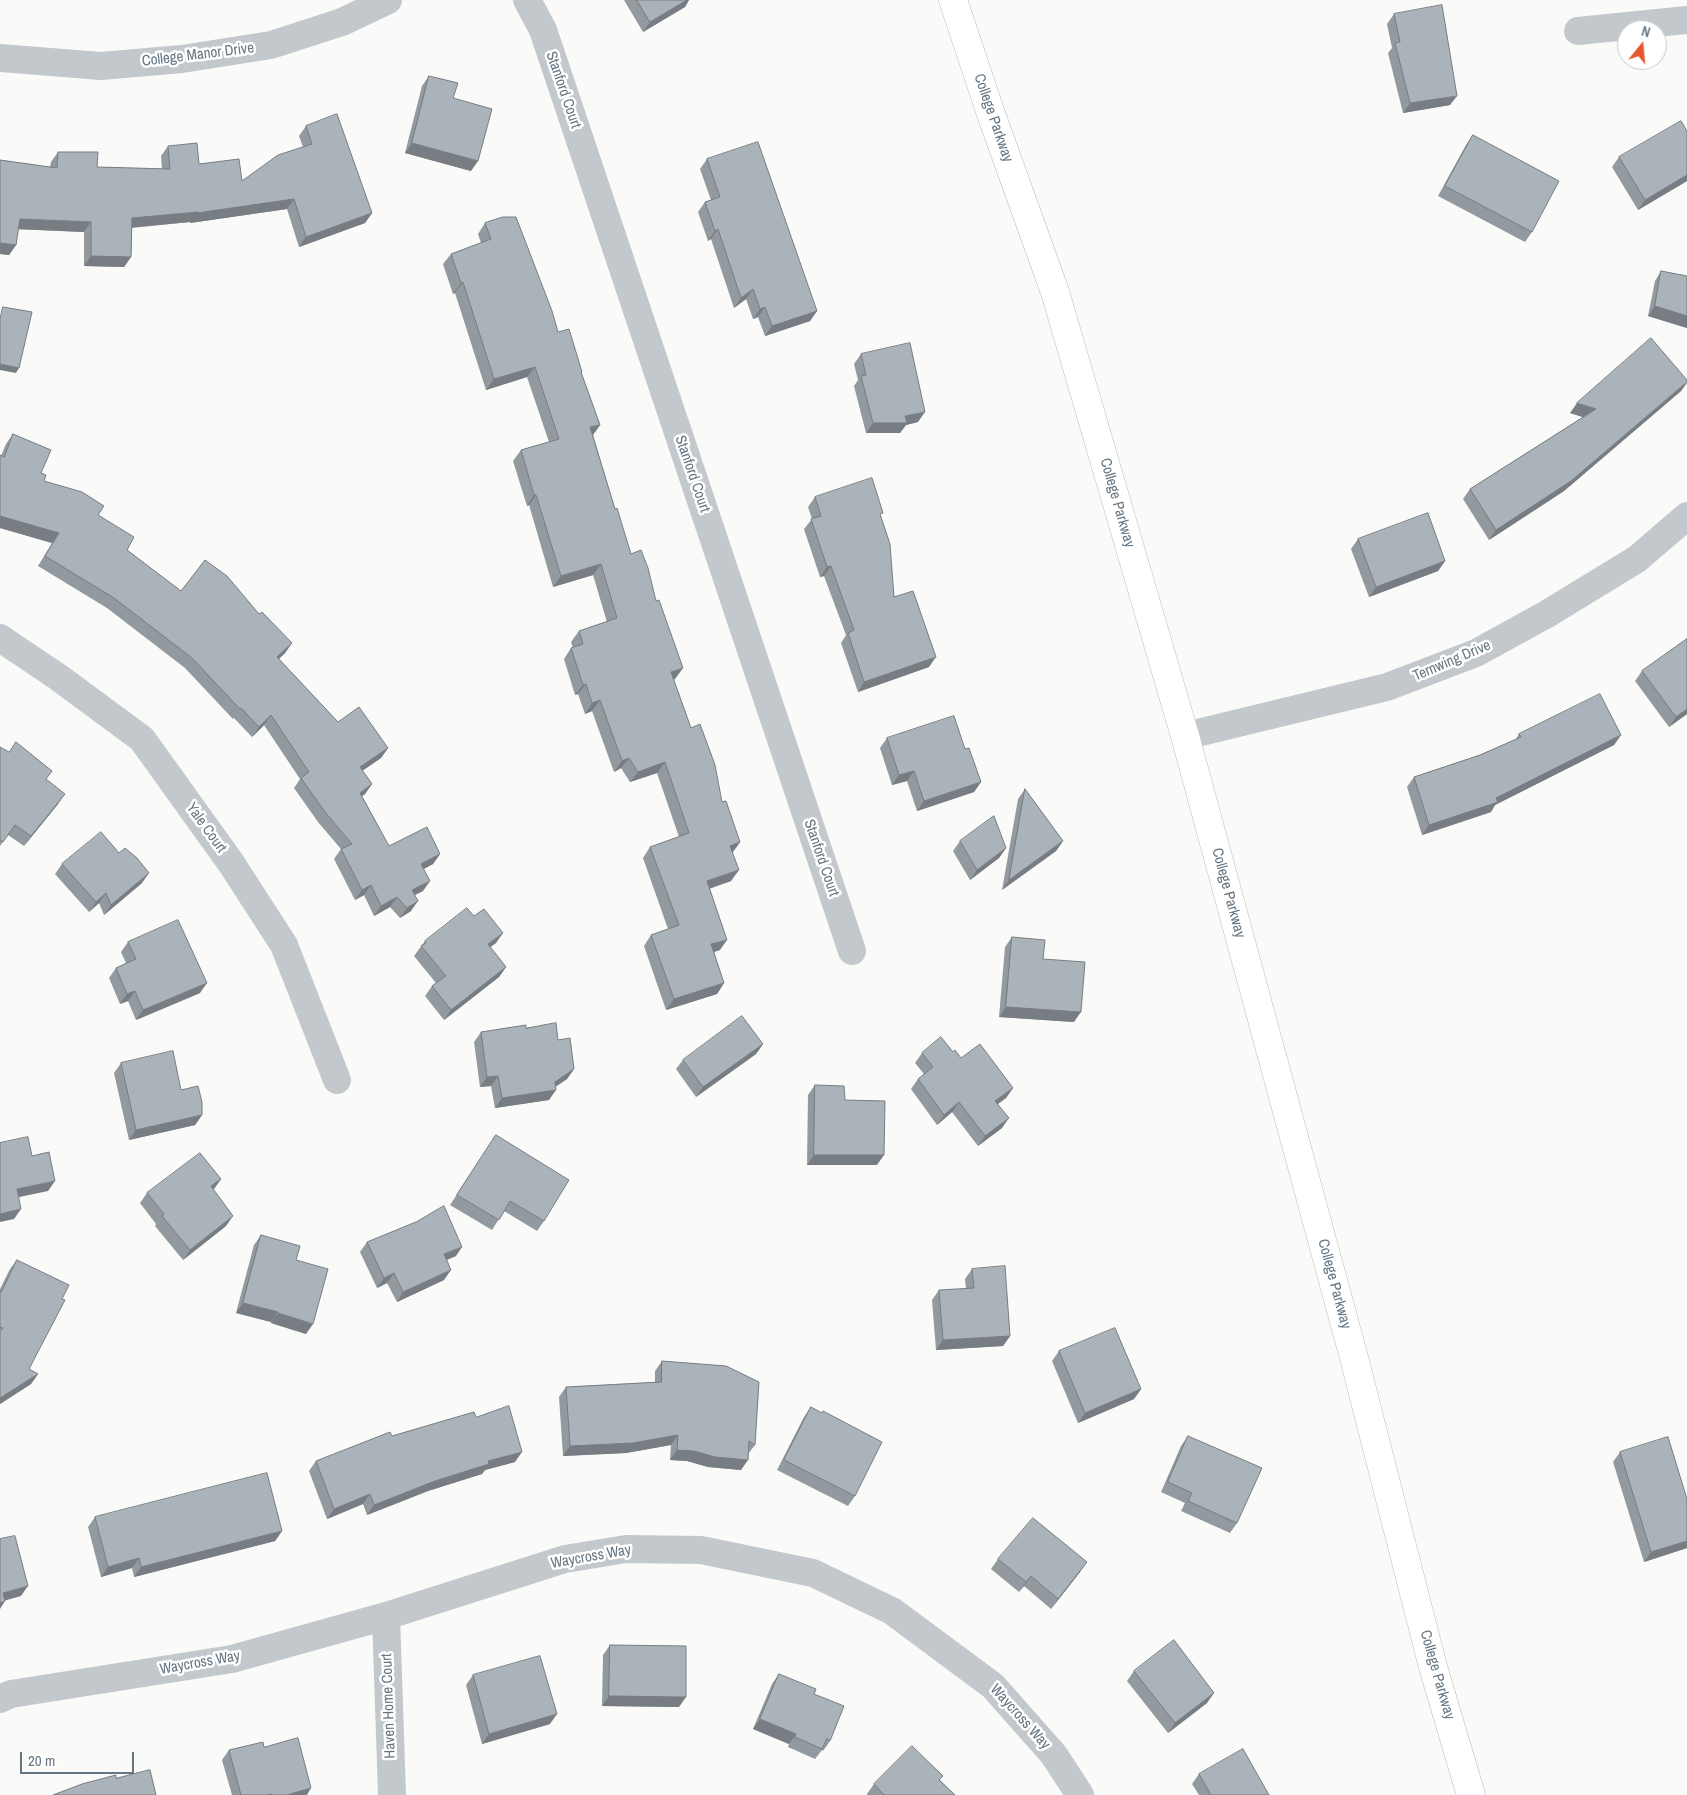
<!DOCTYPE html>
<html>
<head>
<meta charset="utf-8">
<style>
	body { margin:0 }
	#map { position:relative; width:1687px; height:1795px; overflow:hidden; background:#fafaf8; font-family:"Archivo Narrow",sans-serif }
	canvas { display:block }
	.north { position:absolute; left:1617px; top:20px; width:50px; height:50px; box-sizing:border-box; background:#fff; border:1px solid #c1c8cd; border-radius:50%; rotate:17deg; font-size:14px; font-weight:700; line-height:20px; text-align:center; color:#657683 }
	.north::after { content:''; display:block; margin:auto; width:18px; height:22px; background:#e4572e; clip-path:polygon(50% 0,100% 100%,50% 72%,0 100%) }
	.scale { position:absolute; left:20px; top:1752px; width:114px; height:22px; box-sizing:border-box; border:2px solid #657683; border-top:0; padding-left:6px; font-size:15px; line-height:18px; white-space:nowrap; color:#657683; -webkit-text-stroke:4px #fff; paint-order:stroke }
</style>
</head>
<body>
<div id="map">
<canvas width="1687" height="1795"></canvas>
<div class="north">N</div>
<div class="scale">20 m</div>
</div>
<script>
const ctx = document.querySelector('canvas').getContext('2d');
ctx.lineJoin = 'round';
function stroke(path, color, width, dash) { ctx.strokeStyle = color; ctx.lineWidth = width; ctx.lineCap = dash ? 'butt' : 'round'; ctx.setLineDash(dash || []); ctx.stroke(path); }
function paint(path, color) { ctx.fillStyle = color; ctx.fill(path, 'evenodd'); }
function label(font, color, halo, rows, align = 'center') {
  ctx.font = font + ' "Archivo Narrow",sans-serif'; ctx.lineWidth = 5; ctx.setLineDash([]); ctx.textBaseline = 'middle'; ctx.strokeStyle = halo; ctx.fillStyle = color; for (const [text, x, y, turn = 0] of rows) {
    ctx.save(); ctx.translate(x, y); ctx.rotate((+turn || 0) * Math.PI / 180); ctx.textAlign = isNaN(turn) ? turn : align; if (halo) ctx.strokeText(text, 0, 0); ctx.fillText(text, 0, 0); ctx.restore();
  }
}
const secondary = new Path2D(`
	M 953,0 L 991,114 L 1055,292 L 1185,736 L 1353,1354 L 1433,1667 L 1471,1795`);
stroke(secondary, '#b3babf', 29);
stroke(new Path2D(`
	M 527,0 L 543,30 L 852,951
	M 1578,31 L 1687,20
	M 0,58 L 101,66 L 182,59 L 271,45 L 342,22 L 388,0
	M 0,638 L 58,677 L 142,739 L 231,863 L 284,945 L 337,1080
	M 1185,736 L 1387,687 L 1476,653 L 1547,614 L 1637,559 L 1687,516
	M 386,1616 L 392,1795
	M 0,1699 L 11,1694 L 232,1659 L 386,1616 L 565,1559 L 626,1549 L 701,1550 L 813,1573 L 892,1611 L 993,1686 L 1054,1755 L 1080,1795`), '#c3c8cc', 28);
stroke(secondary, '#fff', 28);
paint(new Path2D(`
	M 624,0 L 689,0 L 685,7 L 643,32 Z
	M 1394,14 L 1450,105 L 1403,113 L 1388,53 L 1392,48 L 1387,24 Z
	M 429,76 L 453,98 L 471,171 L 405,153 L 422,86 Z
	M 306,126 L 372,213 L 365,223 L 299,247 L 287,209 L 190,223 L 190,222 L 132,228 L 131,257 L 124,267 L 84,266 L 84,232 L 18,229 L 16,245 L 9,255 L 0,254 L 0,160 L 50,167 L 51,162 L 58,152 L 97,167 L 162,169 L 161,156 L 168,146 L 199,164 L 242,181 L 303,147 L 299,136 Z
	M 1687,131 L 1687,181 L 1638,210 L 1612,167 L 1619,157 Z
	M 1473,135 L 1532,232 L 1525,242 L 1438,196 L 1466,145 Z
	M 707,159 L 817,311 L 810,321 L 765,336 L 758,317 L 753,319 L 746,299 L 734,308 L 711,239 L 708,241 L 698,212 L 705,202 L 711,200 L 700,169 Z
	M 485,223 L 558,332 L 582,372 L 581,373 L 600,425 L 593,435 L 615,509 L 675,679 L 674,680 L 691,728 L 722,802 L 740,842 L 732,853 L 731,881 L 709,889 L 720,950 L 714,952 L 724,983 L 717,994 L 666,1010 L 644,946 L 651,935 L 668,929 L 643,858 L 650,847 L 679,837 L 657,773 L 630,782 L 621,768 L 614,772 L 592,711 L 585,714 L 578,694 L 575,695 L 564,659 L 571,648 L 573,648 L 571,642 L 579,631 L 607,622 L 593,575 L 553,587 L 529,505 L 527,506 L 513,461 L 521,450 L 549,442 L 527,377 L 486,390 L 455,293 L 453,294 L 443,264 L 451,254 L 481,243 L 478,234 Z
	M 1661,271 L 1687,276 L 1687,328 L 1648,316 L 1655,281 Z
	M 861,354 L 918,422 L 906,425 L 900,433 L 866,433 L 854,386 L 858,380 L 854,364 Z
	M 1687,380 L 1687,383 L 1681,391 L 1564,491 L 1489,540 L 1463,499 L 1470,489 L 1583,417 L 1570,413 Z
	M 13,434 L 41,473 L 44,481 L 98,515 L 127,550 L 181,591 L 259,614 L 292,643 L 285,653 L 279,659 L 338,722 L 388,748 L 381,758 L 362,771 L 372,784 L 365,794 L 362,796 L 389,846 L 440,854 L 433,864 L 424,869 L 423,891 L 414,895 L 411,911 L 400,918 L 390,907 L 374,916 L 364,895 L 355,900 L 334,859 L 341,849 L 318,822 L 294,788 L 300,779 L 264,725 L 252,737 L 234,718 L 233,719 L 185,668 L 107,608 L 38,566 L 52,543 L 0,528 L 0,455 L 1,456 L 6,444 Z
	M 815,497 L 880,517 L 894,597 L 929,667 L 858,692 L 841,643 L 846,635 L 824,576 L 820,577 L 804,529 L 812,519 L 808,507 Z
	M 1358,539 L 1445,561 L 1438,571 L 1369,597 L 1351,549 Z
	M 1687,639 L 1687,714 L 1669,727 L 1635,681 L 1642,671 Z
	M 1519,734 L 1621,735 L 1614,745 L 1495,805 L 1491,812 L 1422,835 L 1407,787 L 1414,777 L 1480,755 L 1516,739 Z
	M 887,738 L 965,749 L 981,782 L 974,792 L 917,811 L 907,781 L 892,785 L 880,748 Z
	M 0,747 L 47,780 L 58,804 L 24,846 L 8,835 L 0,846 Z
	M 1025,789 L 1063,841 L 1056,851 L 1002,890 L 1018,799 Z
	M 960,841 L 1006,848 L 999,858 L 970,880 L 953,851 Z
	M 62,864 L 142,883 L 104,915 L 99,903 L 89,912 L 55,874 Z
	M 1012,937 L 1043,959 L 1074,1022 L 999,1017 L 1005,947 Z
	M 425,941 L 496,943 L 490,947 L 506,967 L 499,977 L 444,1020 L 425,996 L 432,986 L 436,983 L 414,956 Z
	M 128,942 L 200,993 L 136,1020 L 128,1001 L 120,1004 L 109,978 L 116,968 L 126,963 L 121,952 Z
	M 526,1028 L 558,1040 L 574,1069 L 567,1079 L 555,1087 L 549,1100 L 495,1108 L 491,1086 L 480,1087 L 474,1042 L 481,1032 Z
	M 763,1044 L 756,1054 L 696,1097 L 676,1069 L 683,1060 Z
	M 953,1052 L 961,1058 L 1013,1088 L 1006,1098 L 998,1104 L 1002,1128 L 978,1146 L 952,1112 L 937,1125 L 911,1089 L 918,1079 L 924,1074 L 915,1063 L 922,1053 Z
	M 121,1063 L 181,1090 L 202,1115 L 195,1125 L 129,1140 L 114,1073 Z
	M 815,1085 L 845,1100 L 877,1165 L 807,1165 L 808,1095 Z
	M 496,1135 L 544,1221 L 537,1231 L 504,1211 L 492,1230 L 450,1205 Z
	M 221,1179 L 213,1190 L 226,1226 L 183,1260 L 155,1226 L 156,1224 L 140,1203 L 147,1193 Z
	M 261,1235 L 296,1260 L 306,1334 L 271,1323 L 271,1322 L 236,1313 L 254,1245 Z
	M 367,1242 L 456,1256 L 446,1260 L 444,1280 L 397,1302 L 387,1283 L 377,1288 L 360,1252 Z
	M 17,1260 L 29,1369 L 38,1374 L 31,1384 L 0,1404 L 0,1289 L 10,1269 Z
	M 972,1269 L 1010,1336 L 1003,1346 L 936,1350 L 932,1300 L 939,1290 L 966,1289 L 965,1279 Z
	M 1059,1351 L 1141,1389 L 1134,1399 L 1078,1423 L 1052,1361 Z
	M 662,1361 L 755,1445 L 748,1454 L 741,1470 L 708,1467 L 687,1461 L 670,1460 L 671,1445 L 626,1453 L 563,1456 L 559,1397 L 566,1387 L 655,1382 L 655,1371 Z
	M 811,1407 L 855,1496 L 848,1506 L 777,1470 L 804,1417 Z
	M 476,1417 L 515,1462 L 485,1470 L 482,1474 L 428,1491 L 367,1515 L 363,1504 L 327,1519 L 309,1471 L 316,1461 L 392,1436 Z
	M 1188,1436 L 1237,1523 L 1230,1533 L 1181,1511 L 1185,1503 L 1161,1492 L 1181,1446 Z
	M 1620,1452 L 1687,1499 L 1687,1548 L 1644,1562 L 1613,1462 Z
	M 95,1517 L 282,1531 L 275,1541 L 134,1577 L 132,1568 L 101,1577 L 88,1527 Z
	M 998,1559 L 1080,1572 L 1051,1609 L 1024,1586 L 1019,1592 L 991,1569 Z
	M 610,1645 L 679,1707 L 602,1706 L 603,1655 Z
	M 1134,1671 L 1207,1703 L 1168,1733 L 1127,1681 Z
	M 779,1674 L 814,1694 L 830,1741 L 823,1751 L 822,1750 L 815,1759 L 788,1747 L 789,1744 L 753,1729 L 772,1684 Z
	M 473,1675 L 550,1724 L 482,1744 L 466,1685 Z
	M 264,1747 L 307,1795 L 232,1795 L 222,1760 L 229,1750 Z
	M 1199,1774 L 1269,1795 L 1199,1795 L 1192,1784 Z
	M 940,1780 L 955,1795 L 867,1795 L 867,1794 L 874,1784 Z`), '#929a9f');
paint(new Path2D(`
	M 687,0 L 689,0 L 685,7 L 643,32 L 650,22 Z
	M 1457,96 L 1450,105 L 1403,113 L 1410,103 Z
	M 412,143 L 478,161 L 471,171 L 405,153 Z
	M 1687,175 L 1687,181 L 1638,210 L 1645,200 Z
	M 294,199 L 287,209 L 190,223 L 190,222 L 125,228 L 132,218 Z
	M 372,213 L 365,223 L 299,247 L 306,237 Z
	M 20,219 L 91,222 L 84,232 L 13,229 Z
	M 718,229 L 711,239 L 708,241 L 715,231 Z
	M 0,243 L 16,245 L 9,255 L 0,254 Z
	M 91,256 L 131,257 L 124,267 L 84,266 Z
	M 463,282 L 455,293 L 453,294 L 461,283 Z
	M 753,289 L 746,299 L 734,308 L 741,298 Z
	M 1655,306 L 1687,316 L 1687,328 L 1648,316 Z
	M 765,307 L 758,317 L 753,319 L 760,309 Z
	M 817,311 L 810,321 L 765,336 L 772,326 Z
	M 0,364 L 19,368 L 16,373 L 0,370 Z
	M 535,367 L 527,377 L 486,390 L 494,379 Z
	M 1687,382 L 1681,391 L 1564,491 L 1489,540 L 1496,530 Z
	M 1577,403 L 1596,409 L 1589,419 L 1570,413 Z
	M 925,412 L 918,422 L 906,425 L 900,433 L 866,433 L 873,423 Z
	M 600,425 L 592,436 L 590,427 Z
	M 534,495 L 536,495 L 529,505 L 527,506 Z
	M 0,516 L 59,533 L 52,543 L 0,528 Z
	M 1445,561 L 1438,571 L 1369,597 L 1376,587 Z
	M 601,564 L 593,575 L 553,587 L 561,576 Z
	M 831,566 L 824,576 L 820,577 L 827,567 Z
	M 292,643 L 285,653 L 270,667 L 277,657 Z
	M 936,657 L 929,667 L 858,692 L 864,682 Z
	M 683,668 L 675,679 L 664,683 L 671,672 Z
	M 586,684 L 578,694 L 575,695 L 583,685 Z
	M 600,700 L 592,711 L 585,714 L 592,703 Z
	M 1687,709 L 1687,714 L 1669,727 L 1676,717 Z
	M 271,715 L 264,725 L 252,737 L 259,727 Z
	M 1621,735 L 1614,745 L 1495,805 L 1491,812 L 1422,835 L 1429,825 L 1496,798 Z
	M 388,748 L 381,758 L 353,777 L 360,767 Z
	M 629,758 L 621,768 L 614,772 L 622,761 Z
	M 665,762 L 657,773 L 630,782 L 638,772 Z
	M 914,771 L 907,781 L 892,785 L 899,775 Z
	M 981,782 L 974,792 L 917,811 L 924,801 Z
	M 372,784 L 365,794 L 353,803 L 360,793 Z
	M 65,794 L 58,804 L 24,846 L 31,836 Z
	M 1063,841 L 1056,851 L 1002,890 L 1009,880 Z
	M 740,842 L 733,852 L 722,856 L 730,846 Z
	M 1006,848 L 999,858 L 970,880 L 977,870 Z
	M 440,854 L 433,864 L 414,874 L 421,864 Z
	M 739,870 L 731,881 L 699,892 L 707,881 Z
	M 149,873 L 142,883 L 104,915 L 111,905 Z
	M 430,881 L 423,891 L 405,900 L 412,890 Z
	M 371,885 L 364,895 L 355,900 L 362,890 Z
	M 106,893 L 99,903 L 89,912 L 96,902 Z
	M 397,897 L 390,907 L 374,916 L 381,906 Z
	M 418,901 L 411,911 L 400,918 L 407,908 Z
	M 503,933 L 496,943 L 481,954 L 488,944 Z
	M 727,940 L 720,950 L 704,955 L 711,944 Z
	M 506,967 L 499,977 L 444,1020 L 451,1010 Z
	M 207,983 L 200,993 L 136,1020 L 143,1010 Z
	M 724,983 L 717,994 L 666,1010 L 674,999 Z
	M 135,991 L 128,1001 L 120,1004 L 127,994 Z
	M 1006,1007 L 1081,1012 L 1074,1022 L 999,1017 Z
	M 763,1044 L 756,1054 L 696,1097 L 703,1087 Z
	M 574,1069 L 567,1079 L 549,1091 L 556,1090 L 549,1100 L 495,1108 L 502,1098 L 555,1082 Z
	M 498,1076 L 491,1086 L 480,1087 L 487,1077 Z
	M 1013,1088 L 1006,1098 L 988,1111 L 995,1101 Z
	M 959,1102 L 952,1112 L 937,1125 L 944,1115 Z
	M 202,1115 L 195,1125 L 129,1140 L 136,1130 Z
	M 1009,1118 L 1002,1128 L 978,1146 L 985,1136 Z
	M 814,1155 L 884,1155 L 877,1165 L 807,1165 Z
	M 221,1179 L 214,1189 L 204,1196 L 211,1186 Z
	M 55,1181 L 48,1191 L 10,1199 L 17,1189 Z
	M 21,1209 L 14,1219 L 0,1222 L 0,1214 Z
	M 233,1216 L 226,1226 L 183,1260 L 190,1250 Z
	M 462,1247 L 456,1256 L 437,1264 L 444,1254 Z
	M 451,1270 L 444,1280 L 397,1302 L 403,1292 Z
	M 394,1273 L 387,1283 L 377,1288 L 384,1278 Z
	M 243,1303 L 278,1312 L 271,1322 L 236,1313 Z
	M 278,1313 L 313,1324 L 306,1334 L 271,1323 Z
	M 1010,1336 L 1003,1346 L 936,1350 L 943,1340 Z
	M 38,1374 L 31,1384 L 0,1404 L 0,1398 Z
	M 1141,1389 L 1134,1399 L 1078,1423 L 1085,1413 Z
	M 678,1435 L 671,1445 L 626,1453 L 563,1456 L 570,1446 Z
	M 677,1450 L 694,1451 L 748,1460 L 741,1470 L 708,1467 L 687,1461 L 670,1460 Z
	M 522,1452 L 515,1462 L 485,1470 L 482,1474 L 428,1491 L 367,1515 L 374,1505 L 435,1481 L 488,1461 Z
	M 370,1494 L 363,1504 L 327,1519 L 334,1509 Z
	M 282,1531 L 275,1541 L 134,1577 L 141,1567 Z
	M 1687,1541 L 1687,1548 L 1644,1562 L 1651,1552 Z
	M 139,1558 L 132,1568 L 101,1577 L 108,1567 Z
	M 1087,1562 L 1080,1572 L 1051,1609 L 1058,1599 Z
	M 1031,1576 L 1024,1586 L 1019,1592 L 1026,1582 Z
	M 28,1586 L 21,1596 L 0,1602 L 3,1593 Z
	M 5,1601 L 0,1609 L 0,1603 Z
	M 1214,1693 L 1207,1703 L 1168,1733 L 1175,1723 Z
	M 609,1696 L 686,1697 L 679,1707 L 602,1706 Z
	M 557,1714 L 550,1724 L 482,1744 L 489,1734 Z
	M 760,1719 L 796,1734 L 789,1744 L 753,1729 Z
	M 311,1788 L 307,1795 L 287,1795 Z`), '#777d82');
const building = new Path2D(`
	M 637,0 L 687,0 L 650,22 Z
	M 1442,5 L 1457,96 L 1410,103 L 1395,43 L 1400,42 L 1394,14 Z
	M 429,76 L 458,83 L 453,98 L 492,109 L 478,161 L 412,143 Z
	M 337,114 L 372,213 L 306,237 L 294,199 L 197,213 L 198,212 L 132,218 L 131,257 L 91,256 L 91,222 L 20,219 L 16,245 L 0,243 L 0,160 L 57,168 L 58,152 L 98,152 L 97,167 L 170,169 L 168,146 L 197,143 L 199,164 L 239,159 L 242,181 L 278,155 L 312,144 L 306,126 Z
	M 1681,121 L 1687,131 L 1687,175 L 1645,200 L 1619,157 Z
	M 1473,135 L 1559,181 L 1532,232 L 1445,186 Z
	M 758,142 L 817,311 L 772,326 L 765,307 L 760,309 L 753,289 L 741,298 L 718,229 L 715,231 L 705,202 L 720,197 L 707,159 Z
	M 503,217 L 516,217 L 552,311 L 558,332 L 569,329 L 582,372 L 581,372 L 600,425 L 590,427 L 615,509 L 617,508 L 631,554 L 641,550 L 648,568 L 656,601 L 659,600 L 683,668 L 671,672 L 691,728 L 700,724 L 715,765 L 722,802 L 726,801 L 740,842 L 730,846 L 739,870 L 707,881 L 727,940 L 711,944 L 724,983 L 674,999 L 651,935 L 679,925 L 650,847 L 689,833 L 665,762 L 638,772 L 629,758 L 622,761 L 600,700 L 592,703 L 586,684 L 583,685 L 571,648 L 583,644 L 579,631 L 617,618 L 601,564 L 561,576 L 536,495 L 534,495 L 521,450 L 559,439 L 535,367 L 494,379 L 463,282 L 461,283 L 451,254 L 491,239 L 485,223 Z
	M 1661,271 L 1687,276 L 1687,316 L 1655,306 Z
	M 3,307 L 32,312 L 19,368 L 0,364 L 0,319 Z
	M 1651,338 L 1687,380 L 1687,382 L 1571,481 L 1496,530 L 1470,489 L 1596,409 L 1577,403 Z
	M 910,343 L 925,412 L 905,416 L 907,423 L 873,423 L 861,376 L 866,375 L 861,354 Z
	M 13,434 L 51,450 L 41,473 L 46,475 L 44,481 L 82,492 L 104,506 L 98,515 L 134,537 L 127,550 L 181,591 L 205,560 L 227,576 L 259,614 L 262,612 L 292,643 L 277,657 L 338,722 L 359,707 L 388,748 L 360,767 L 372,784 L 360,793 L 389,846 L 427,827 L 440,854 L 421,864 L 430,881 L 412,890 L 418,901 L 407,908 L 397,897 L 381,906 L 371,885 L 362,890 L 341,849 L 352,844 L 325,812 L 301,778 L 309,772 L 271,715 L 259,727 L 241,708 L 240,709 L 192,658 L 114,598 L 45,556 L 59,533 L 0,516 L 0,455 L 4,457 Z
	M 872,478 L 883,513 L 880,514 L 890,544 L 894,597 L 913,591 L 936,657 L 864,682 L 848,633 L 854,630 L 831,566 L 827,567 L 811,519 L 821,516 L 815,497 Z
	M 1428,513 L 1445,561 L 1376,587 L 1358,539 Z
	M 1687,639 L 1687,709 L 1676,717 L 1642,671 Z
	M 1600,694 L 1621,735 L 1496,798 L 1498,802 L 1429,825 L 1414,777 L 1480,755 L 1521,737 L 1519,734 Z
	M 954,716 L 965,749 L 969,748 L 981,782 L 924,801 L 914,771 L 899,775 L 887,738 Z
	M 16,742 L 52,771 L 46,779 L 65,794 L 31,836 L 15,825 L 3,842 L 0,840 L 0,747 L 9,752 Z
	M 1025,789 L 1063,841 L 1009,880 Z
	M 994,816 L 1006,848 L 977,870 L 960,841 Z
	M 101,832 L 119,853 L 125,848 L 137,858 L 149,873 L 111,905 L 106,893 L 96,902 L 62,864 Z
	M 467,908 L 474,916 L 484,909 L 503,933 L 488,944 L 506,967 L 451,1010 L 432,986 L 446,976 L 421,946 L 426,943 L 425,941 Z
	M 178,920 L 207,983 L 143,1010 L 135,991 L 127,994 L 116,968 L 136,959 L 128,942 Z
	M 1012,937 L 1045,940 L 1043,959 L 1085,962 L 1081,1012 L 1006,1007 Z
	M 742,1016 L 763,1044 L 703,1087 L 683,1060 Z
	M 556,1023 L 558,1040 L 570,1038 L 574,1069 L 555,1082 L 556,1090 L 502,1098 L 498,1076 L 487,1077 L 481,1032 L 526,1025 L 526,1028 Z
	M 941,1037 L 953,1052 L 955,1050 L 961,1058 L 980,1044 L 1013,1088 L 995,1101 L 1009,1118 L 985,1136 L 959,1102 L 944,1115 L 918,1079 L 933,1067 L 922,1053 Z
	M 173,1051 L 181,1090 L 198,1086 L 202,1102 L 202,1115 L 136,1130 L 121,1063 Z
	M 815,1085 L 844,1086 L 845,1100 L 885,1101 L 884,1155 L 814,1155 Z
	M 496,1135 L 569,1180 L 544,1221 L 510,1201 L 499,1220 L 457,1195 Z
	M 28,1137 L 32,1156 L 49,1152 L 55,1181 L 17,1189 L 21,1209 L 0,1214 L 0,1143 Z
	M 200,1153 L 221,1179 L 211,1186 L 233,1216 L 190,1250 L 162,1216 L 164,1214 L 147,1193 Z
	M 444,1206 L 462,1247 L 444,1254 L 451,1270 L 403,1292 L 394,1273 L 384,1278 L 367,1242 L 416,1222 Z
	M 261,1235 L 300,1246 L 296,1260 L 328,1269 L 313,1324 L 278,1313 L 278,1312 L 243,1303 Z
	M 17,1260 L 69,1285 L 62,1299 L 65,1300 L 29,1369 L 38,1374 L 0,1398 L 0,1330 L 3,1328 L 0,1327 L 0,1291 L 1,1292 Z
	M 1005,1266 L 1010,1336 L 943,1340 L 939,1290 L 974,1288 L 972,1269 Z
	M 1115,1328 L 1141,1389 L 1085,1413 L 1059,1351 Z
	M 662,1361 L 726,1366 L 759,1382 L 755,1445 L 749,1441 L 748,1460 L 715,1457 L 694,1451 L 677,1450 L 678,1435 L 633,1443 L 570,1446 L 566,1387 L 661,1382 Z
	M 509,1406 L 522,1452 L 488,1461 L 489,1464 L 435,1481 L 374,1505 L 370,1494 L 334,1509 L 316,1461 L 390,1432 L 392,1436 L 474,1412 L 476,1417 Z
	M 811,1407 L 822,1413 L 823,1411 L 882,1442 L 855,1496 L 784,1460 Z
	M 1188,1436 L 1262,1468 L 1237,1523 L 1188,1501 L 1192,1493 L 1168,1482 Z
	M 1668,1437 L 1687,1499 L 1687,1541 L 1651,1552 L 1620,1452 Z
	M 267,1473 L 282,1531 L 141,1567 L 139,1558 L 108,1567 L 95,1517 Z
	M 1033,1518 L 1087,1562 L 1058,1599 L 1031,1576 L 1026,1582 L 998,1559 Z
	M 15,1536 L 28,1586 L 3,1593 L 5,1601 L 0,1603 L 0,1539 Z
	M 1174,1640 L 1214,1693 L 1175,1723 L 1134,1671 Z
	M 610,1645 L 686,1646 L 686,1697 L 609,1696 Z
	M 540,1656 L 557,1714 L 489,1734 L 473,1675 Z
	M 779,1674 L 816,1689 L 814,1694 L 844,1706 L 830,1741 L 827,1738 L 822,1749 L 795,1737 L 796,1734 L 760,1719 Z
	M 298,1738 L 311,1788 L 287,1795 L 274,1795 L 270,1794 L 266,1795 L 241,1795 L 229,1750 L 263,1742 L 264,1747 Z
	M 912,1746 L 943,1776 L 939,1780 L 955,1795 L 884,1795 L 874,1784 Z
	M 1243,1749 L 1269,1795 L 1211,1795 L 1199,1774 Z
	M 150,1770 L 156,1795 L 53,1795 L 82,1784 L 116,1775 L 116,1778 Z`);
paint(building, '#aab3b9');
stroke(building, '#777d82', 1);
label('15px', '#657683', '#fff', [
	["College Manor Drive",198,55,-7],
	["Stanford Court",563,90,71],
	["College Parkway",993,118,71],
	["Stanford Court",692,474,71],
	["College Parkway",1117,503,74],
	["Ternwing Drive",1452,661,-23],
	["Yale Court",206,828,54],
	["Stanford Court",821,858,71],
	["College Parkway",1228,893,75],
	["College Parkway",1334,1284,75],
	["Waycross Way",591,1557,-10],
	["Waycross Way",200,1663,-10],
	["College Parkway",1437,1675,74],
	["Haven Home Court",389,1706,-92],
	["Waycross Way",1020,1717,48]
]);
</script>
</body>
</html>
